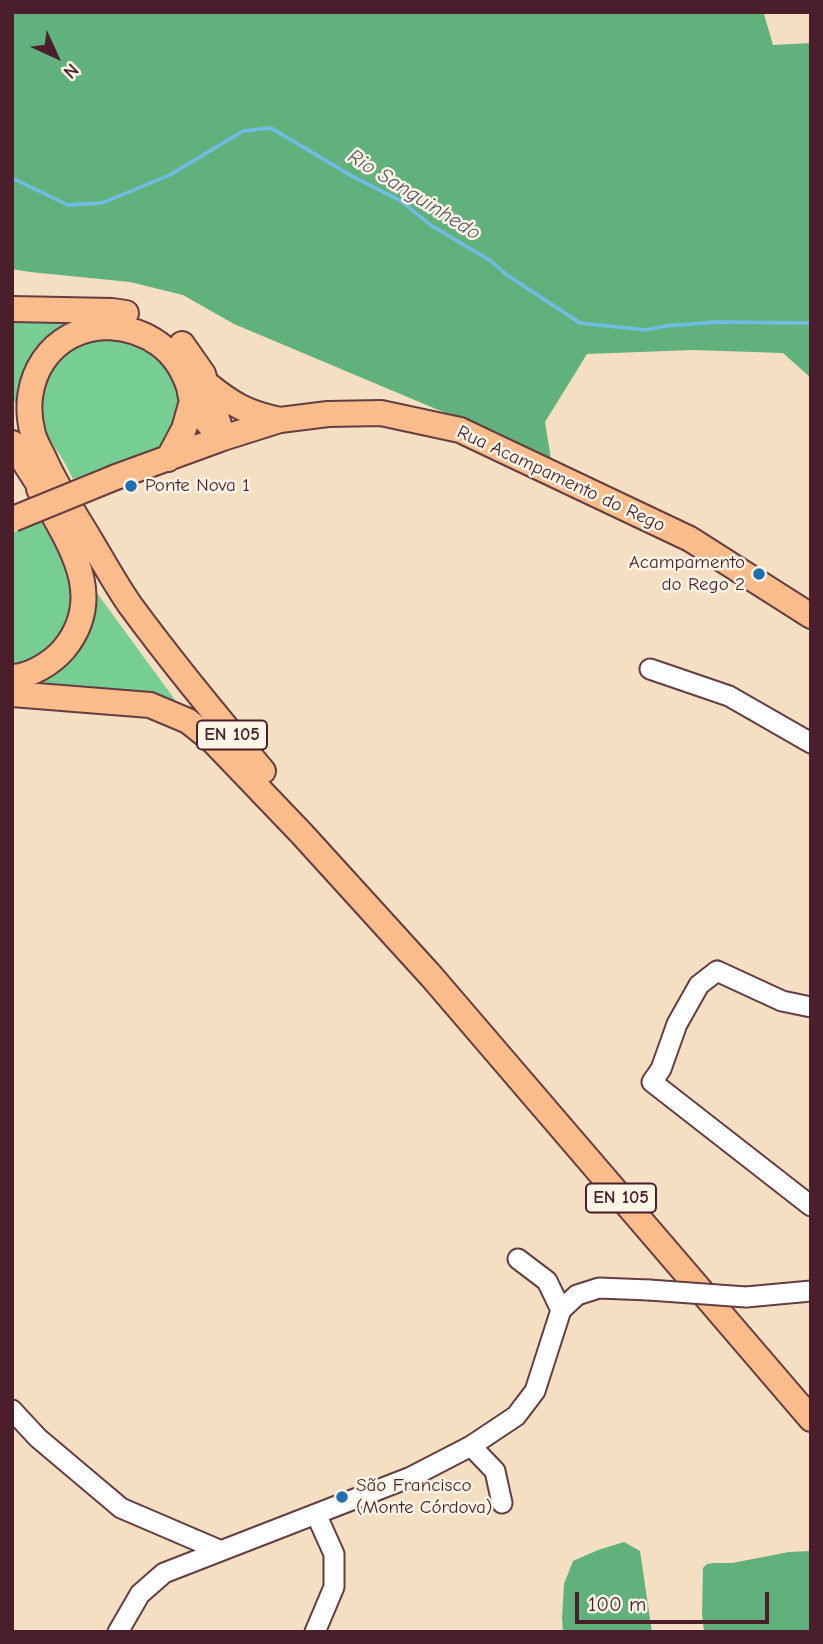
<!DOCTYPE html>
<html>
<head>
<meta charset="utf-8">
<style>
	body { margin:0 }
	#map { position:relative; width:823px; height:1644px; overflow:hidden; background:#f4dfc2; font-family:"Comic Neue",sans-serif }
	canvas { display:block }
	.frame { position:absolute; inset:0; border:14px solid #4a1f2b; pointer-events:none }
	.north { position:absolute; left:21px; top:21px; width:70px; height:70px; -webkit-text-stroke:5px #fcf5e5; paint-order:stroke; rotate:135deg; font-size:19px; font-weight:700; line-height:28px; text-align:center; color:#4a1f2b }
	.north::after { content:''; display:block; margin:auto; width:24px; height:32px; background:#4a1f2b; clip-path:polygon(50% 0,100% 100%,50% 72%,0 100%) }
	.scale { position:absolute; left:575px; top:1592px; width:194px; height:32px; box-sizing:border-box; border:4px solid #4a1f2b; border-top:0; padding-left:9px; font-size:21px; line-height:24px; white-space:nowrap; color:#4a1f2b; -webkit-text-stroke:5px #fcf5e5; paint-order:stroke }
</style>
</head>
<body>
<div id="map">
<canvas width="823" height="1644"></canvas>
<div class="frame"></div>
<div class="north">N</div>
<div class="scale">100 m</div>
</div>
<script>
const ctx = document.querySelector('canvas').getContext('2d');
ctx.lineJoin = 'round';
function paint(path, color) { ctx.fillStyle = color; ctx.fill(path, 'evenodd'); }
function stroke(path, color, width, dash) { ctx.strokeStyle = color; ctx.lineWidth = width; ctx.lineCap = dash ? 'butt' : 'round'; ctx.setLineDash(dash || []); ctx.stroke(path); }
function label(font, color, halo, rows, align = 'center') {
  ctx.font = font + ' "Comic Neue",sans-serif'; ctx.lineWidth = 5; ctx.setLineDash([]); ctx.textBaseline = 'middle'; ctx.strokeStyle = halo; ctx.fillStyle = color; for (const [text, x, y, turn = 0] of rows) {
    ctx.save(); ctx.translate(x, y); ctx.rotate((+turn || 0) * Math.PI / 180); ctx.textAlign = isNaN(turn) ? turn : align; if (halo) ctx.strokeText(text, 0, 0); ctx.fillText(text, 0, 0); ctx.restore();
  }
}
paint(new Path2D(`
	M 12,313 L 88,316 L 22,413 L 12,398 Z
	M 127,335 L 168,360 L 183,407 L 165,441 L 155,450 L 73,479 C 69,471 65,463 60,455 C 56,449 51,443 48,437 C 30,404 46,360 79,344 C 91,338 114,337 127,335 Z
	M 42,522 L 55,547 L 68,565 L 75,586 L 67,629 L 53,646 L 35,658 L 12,665 L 12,533 Z
	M 94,589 L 181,708 L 12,685 L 48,673 Z`), '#77ce93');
paint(new Path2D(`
	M 12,12 L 765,12 L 764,14 L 773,45 L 811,43 L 811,378 L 783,353 L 693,350 L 587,354 L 545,422 L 551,459 L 490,429 L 436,409 L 234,324 L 183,295 L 130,282 L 30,272 L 12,269 Z
	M 624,1542 L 640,1551 L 652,1632 L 563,1632 L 562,1618 L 564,1584 L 573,1561 L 598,1550 Z
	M 811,1551 L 811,1632 L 704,1632 L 702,1614 L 703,1568 L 707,1564 L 714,1563 L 732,1563 L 789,1552 Z`), '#61b17d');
stroke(new Path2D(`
	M 12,178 L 68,205 L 102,203 L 170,175 L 243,131 L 271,128 L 350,175 L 401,201 L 432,226 L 491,261 L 507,275 L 580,323 L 646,330 L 665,326 L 717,322 L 811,323`), '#6ebde8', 3.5);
const minor = new Path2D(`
	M 650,669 L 729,696 L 811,743
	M 811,1007 L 782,1001 L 717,971 L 699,985 L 677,1024 L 661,1069 L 652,1082 L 811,1206
	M 518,1259 L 547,1281 L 561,1310
	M 746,1297 L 811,1291
	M 12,1410 L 38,1438 L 121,1508 L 219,1550
	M 471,1446 L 495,1471 L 502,1503
	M 118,1632 L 140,1594 L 164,1573 L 411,1477 L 471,1446 L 516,1416 L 535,1391 L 561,1310 L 577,1295 L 599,1288 L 649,1290
	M 315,1632 L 334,1587 L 334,1554 L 316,1514`);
const major = new Path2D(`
	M 12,309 L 112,311 L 126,313
	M 182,344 L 203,374 L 221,431
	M 207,384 C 233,405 247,413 280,420
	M 223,438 C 212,428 200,416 193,402 C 190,397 190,391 189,387 C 183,369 173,354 159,344 C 144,333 127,328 109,327 C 51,327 18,380 33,434 C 35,442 40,450 44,458 C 54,481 67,502 80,523 C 97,550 112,579 130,605 C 172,662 217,717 263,771
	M 12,443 L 50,502
	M 168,459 L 184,429 L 192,401
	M 116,477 L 223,438 L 280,420 L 328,414 L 381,413 L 460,430 L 690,539 L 811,616
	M 12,677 C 31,676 52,663 64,649 C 109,594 66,540 39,489
	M 12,694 L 150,705 L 188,721 L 213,741 L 302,834 L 432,977 L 811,1419`);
stroke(minor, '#643c42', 23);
stroke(major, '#643c42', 28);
stroke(minor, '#fff', 19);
stroke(major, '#f9bc8a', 24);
const minorBridge = new Path2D(`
	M 649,1290 L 746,1297`);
const majorBridge = new Path2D(`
	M 13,519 L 116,477`);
stroke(minorBridge, '#643c42', 23, []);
stroke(majorBridge, '#643c42', 28, []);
stroke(minorBridge, '#fff', 19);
stroke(majorBridge, '#f9bc8a', 24);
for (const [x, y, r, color] of [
	[131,486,7,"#1f6fb2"],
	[759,574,7,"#1f6fb2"],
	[342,1497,7,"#1f6fb2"]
]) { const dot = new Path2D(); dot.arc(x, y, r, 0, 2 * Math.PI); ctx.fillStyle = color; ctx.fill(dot); stroke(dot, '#fcf5e5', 2.5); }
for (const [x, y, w] of [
	[232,735,70],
	[621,1198,70]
]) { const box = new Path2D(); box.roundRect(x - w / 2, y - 14.5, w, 29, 5); ctx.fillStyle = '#fcf5e5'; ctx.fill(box); stroke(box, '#4a1f2b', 2); }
label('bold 18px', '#4a1f2b', null, [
	["EN 105",232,735],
	["EN 105",621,1198]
]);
label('19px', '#4a1f2b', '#fcf5e5', [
	["Rua Acampamento do Rego",561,479,25]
]);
label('19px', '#4a1f2b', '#fcf5e5', [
	["Ponte Nova 1",145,486],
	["Acampamento",745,563,"right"],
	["do Rego 2",745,585,"right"],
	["São Francisco",356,1486],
	["(Monte Córdova)",356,1508]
], 'left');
label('italic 21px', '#57566d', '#fcf5e5', [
	["Rio Sanguinhedo",414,195,32]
]);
</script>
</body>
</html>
